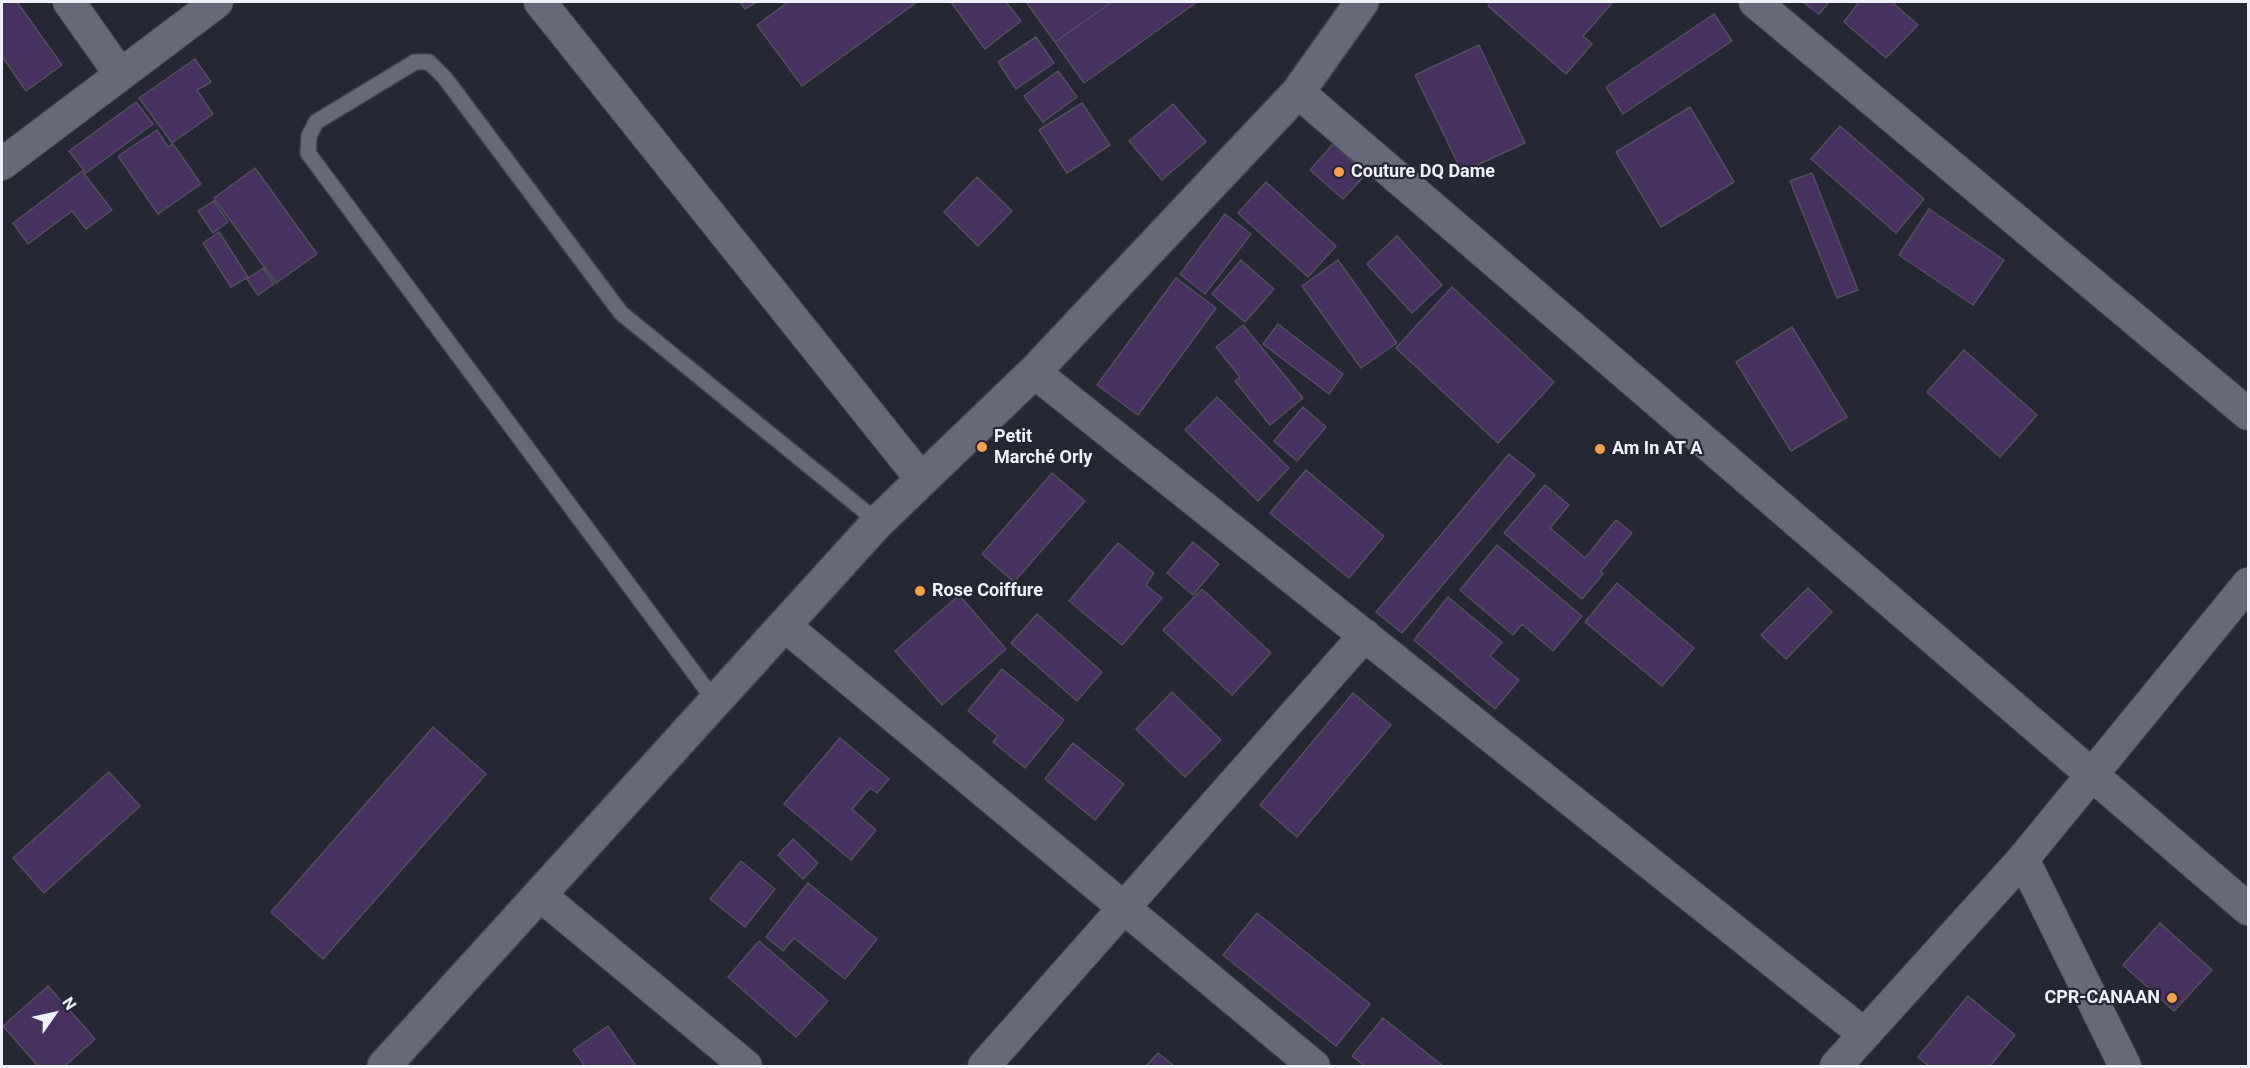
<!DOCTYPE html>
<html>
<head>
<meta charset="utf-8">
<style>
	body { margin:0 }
	#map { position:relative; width:2250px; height:1068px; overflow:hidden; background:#252734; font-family:Roboto,sans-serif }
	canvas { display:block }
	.frame { position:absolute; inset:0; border:3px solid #eff1fa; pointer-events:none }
	.north { position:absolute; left:24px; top:984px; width:60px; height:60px; -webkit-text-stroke:4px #252734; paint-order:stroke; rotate:56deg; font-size:16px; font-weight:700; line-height:24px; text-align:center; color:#eff1fa }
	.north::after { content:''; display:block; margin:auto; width:21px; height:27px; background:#eff1fa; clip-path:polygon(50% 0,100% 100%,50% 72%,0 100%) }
</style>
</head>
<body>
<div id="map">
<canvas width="2250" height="1068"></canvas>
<div class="frame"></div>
<div class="north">N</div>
</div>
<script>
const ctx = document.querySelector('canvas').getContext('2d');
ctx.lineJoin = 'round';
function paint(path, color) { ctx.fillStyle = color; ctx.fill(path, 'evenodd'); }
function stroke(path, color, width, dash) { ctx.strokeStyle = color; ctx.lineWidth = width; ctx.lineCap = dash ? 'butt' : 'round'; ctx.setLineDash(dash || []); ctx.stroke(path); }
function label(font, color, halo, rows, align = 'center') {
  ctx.font = font + ' Roboto,sans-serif'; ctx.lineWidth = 4.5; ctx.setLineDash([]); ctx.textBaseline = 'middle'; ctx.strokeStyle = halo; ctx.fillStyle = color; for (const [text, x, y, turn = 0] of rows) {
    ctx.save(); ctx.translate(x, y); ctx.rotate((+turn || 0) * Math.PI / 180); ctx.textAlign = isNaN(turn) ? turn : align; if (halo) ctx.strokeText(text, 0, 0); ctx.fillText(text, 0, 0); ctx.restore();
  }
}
const building = new Path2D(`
	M 2,2 L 17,2 L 62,65 L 26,91 L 2,56 Z
	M 740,2 L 757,2 L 745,9 Z
	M 788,2 L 917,2 L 802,86 L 757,25 Z
	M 951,2 L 1006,2 L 1021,21 L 985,49 Z
	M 1026,2 L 1112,2 L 1055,42 Z
	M 1112,2 L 1197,2 L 1084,83 L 1055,42 Z
	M 1491,2 L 1613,2 L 1583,36 L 1592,44 L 1566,74 L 1488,6 Z
	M 1803,2 L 1829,2 L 1819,14 Z
	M 1859,2 L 1892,2 L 1918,25 L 1886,58 L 1844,22 Z
	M 1714,14 L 1732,41 L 1623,114 L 1606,87 Z
	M 1036,37 L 1054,63 L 1016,89 L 998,62 Z
	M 1479,45 L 1525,143 L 1462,172 L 1415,75 Z
	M 195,59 L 211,82 L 197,90 L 213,114 L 172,143 L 139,98 Z
	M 1058,71 L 1077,97 L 1043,122 L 1024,96 Z
	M 136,102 L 153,124 L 86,173 L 69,151 Z
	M 1082,103 L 1110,145 L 1067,173 L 1039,130 Z
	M 1173,104 L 1206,142 L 1162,180 L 1129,141 Z
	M 1690,107 L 1734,182 L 1661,227 L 1616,152 Z
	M 1840,126 L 1924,199 L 1896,233 L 1811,159 Z
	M 157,130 L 168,147 L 173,144 L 201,184 L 158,214 L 118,156 Z
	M 1333,144 L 1366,174 L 1343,199 L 1310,170 Z
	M 255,168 L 317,254 L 276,283 L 214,198 Z
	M 82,171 L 112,210 L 86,229 L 72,211 L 28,244 L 13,223 Z
	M 1812,173 L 1858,290 L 1837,298 L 1790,181 Z
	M 977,177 L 1012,211 L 978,246 L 944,212 Z
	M 1266,182 L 1336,246 L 1308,277 L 1238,213 Z
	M 214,201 L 228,222 L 213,233 L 198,211 Z
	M 1929,209 L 2004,260 L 1973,305 L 1899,255 Z
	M 1225,214 L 1251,234 L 1205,294 L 1180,274 Z
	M 219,232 L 248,277 L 231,287 L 203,243 Z
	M 1397,236 L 1442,285 L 1412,313 L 1367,264 Z
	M 1241,260 L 1274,289 L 1245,322 L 1212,294 Z
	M 1338,260 L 1397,343 L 1361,368 L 1302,286 Z
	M 263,268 L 274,284 L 258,295 L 247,279 Z
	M 1176,278 L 1216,308 L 1138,415 L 1097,385 Z
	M 1452,287 L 1554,382 L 1498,443 L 1396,348 Z
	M 1278,324 L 1343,374 L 1329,394 L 1263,344 Z
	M 1243,325 L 1303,398 L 1270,425 L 1235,381 L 1240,377 L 1216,347 Z
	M 1792,327 L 1847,417 L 1791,451 L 1736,362 Z
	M 1964,350 L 2037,415 L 2000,457 L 1927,392 Z
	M 1217,397 L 1289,468 L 1258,501 L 1185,430 Z
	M 1303,407 L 1326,427 L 1297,461 L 1274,441 Z
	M 1509,454 L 1535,475 L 1402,633 L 1376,612 Z
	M 1306,470 L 1384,536 L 1349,578 L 1270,513 Z
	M 1052,473 L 1085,501 L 1014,582 L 982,554 Z
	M 1545,485 L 1569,505 L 1550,528 L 1585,558 L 1616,520 L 1632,533 L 1601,571 L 1603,574 L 1582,599 L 1504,533 Z
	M 1193,542 L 1219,564 L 1193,595 L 1167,573 Z
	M 1118,543 L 1154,573 L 1146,585 L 1162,598 L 1122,645 L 1069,601 Z
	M 1497,545 L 1582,616 L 1553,651 L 1522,624 L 1513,635 L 1460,590 Z
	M 1617,583 L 1694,648 L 1662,686 L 1585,622 Z
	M 1808,588 L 1832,612 L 1786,659 L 1761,635 Z
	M 1202,589 L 1271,653 L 1232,695 L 1163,630 Z
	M 959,595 L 1006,649 L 942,705 L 895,651 Z
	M 1448,597 L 1502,642 L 1490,656 L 1519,680 L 1495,709 L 1414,640 Z
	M 1037,614 L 1102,672 L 1077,701 L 1011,643 Z
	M 1002,669 L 1064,720 L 1025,768 L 993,742 L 998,736 L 968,711 Z
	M 1172,692 L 1221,740 L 1185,777 L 1136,729 Z
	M 1353,693 L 1391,725 L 1297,837 L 1260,805 Z
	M 433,727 L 486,774 L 323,959 L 271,912 Z
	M 840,738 L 889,779 L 877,793 L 870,788 L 852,809 L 876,830 L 851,860 L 784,804 Z
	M 1073,743 L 1124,784 L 1095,820 L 1045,779 Z
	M 109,772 L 140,806 L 44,893 L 13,858 Z
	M 793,839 L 818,863 L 803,879 L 778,855 Z
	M 741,861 L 775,889 L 745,927 L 710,899 Z
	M 808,883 L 877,939 L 845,979 L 794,938 L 783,951 L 766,937 Z
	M 1257,913 L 1370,1004 L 1336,1046 L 1223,955 Z
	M 2160,923 L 2212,970 L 2174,1011 L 2123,965 Z
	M 759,941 L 828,1001 L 796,1037 L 728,977 Z
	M 48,986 L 95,1039 L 65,1066 L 38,1066 L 3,1026 Z
	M 1968,996 L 2015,1035 L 1990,1066 L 1929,1066 L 1918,1057 Z
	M 1383,1018 L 1443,1066 L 1365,1066 L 1352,1056 Z
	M 608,1026 L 636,1066 L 585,1066 L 573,1050 Z
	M 1158,1053 L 1174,1066 L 1146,1066 Z`);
paint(building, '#47315f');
stroke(building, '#544e5c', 1.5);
const lane = new Path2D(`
	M 715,701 L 308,153 L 309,136 L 316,122 L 415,62 L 429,62 L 445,78 L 621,313 L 878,522`);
const street = new Path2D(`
	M 69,2 L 120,74
	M 540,2 L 922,480
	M 1755,2 L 2248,414
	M 1298,92 L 2248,909
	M 2,164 L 217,2
	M 1034,372 L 1864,1034
	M 784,625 L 1314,1066
	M 2023,859 L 2125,1066
	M 540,895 L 746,1066
	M 984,1066 L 1365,635
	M 1836,1066 L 2023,859 L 2248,584`);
const secondary = new Path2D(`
	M 384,1066 L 878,522 L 1034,372 L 1298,92 L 1362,2`);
stroke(lane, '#40424c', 18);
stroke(street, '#40424c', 34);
stroke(secondary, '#40424c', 36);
stroke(lane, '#666a78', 15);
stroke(street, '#666a78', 32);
stroke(secondary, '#666a78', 33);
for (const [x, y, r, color] of [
	[1339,172,6,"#f7a149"],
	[982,447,6,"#f7a149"],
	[1600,449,6,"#f7a149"],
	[920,591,6,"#f7a149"],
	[2172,998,6,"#f7a149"]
]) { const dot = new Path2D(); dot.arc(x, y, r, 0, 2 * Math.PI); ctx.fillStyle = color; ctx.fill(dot); stroke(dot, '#252734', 2); }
label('bold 18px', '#eff1fa', '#252734', [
	["Couture DQ Dame",1351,172],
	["Petit",994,437],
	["Marché Orly",994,458],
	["Am In AT A",1612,449],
	["Rose Coiffure",932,591],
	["CPR-CANAAN",2160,998,"right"]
], 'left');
</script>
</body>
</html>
